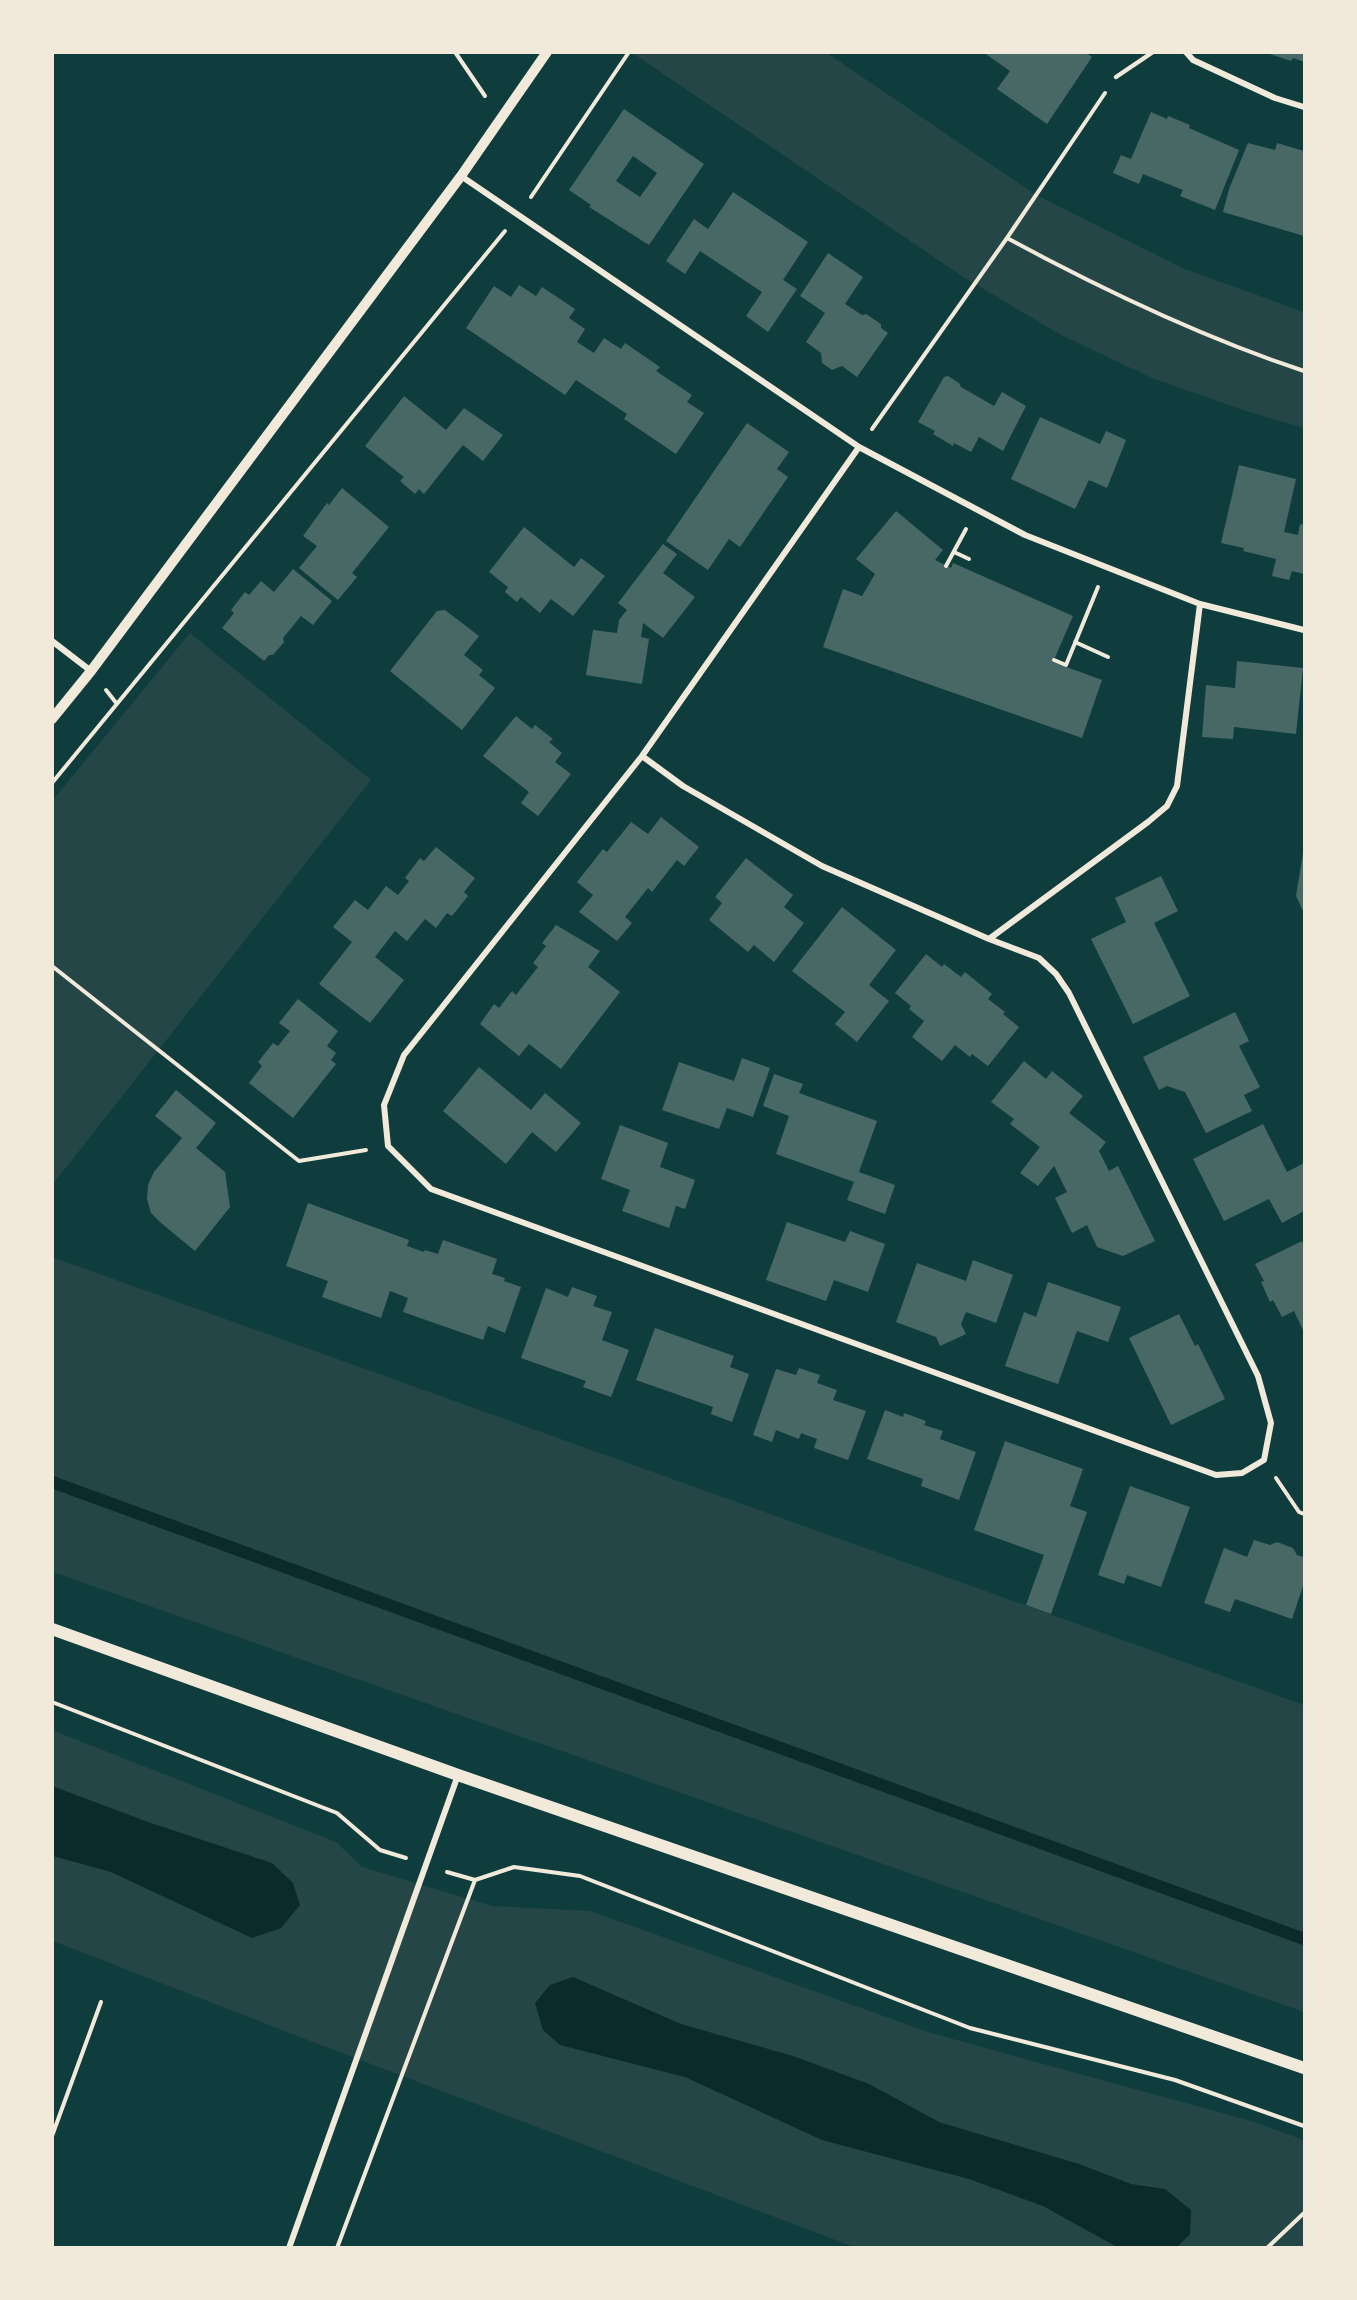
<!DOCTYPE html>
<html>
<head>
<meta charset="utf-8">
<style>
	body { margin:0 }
	#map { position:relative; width:1357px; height:2300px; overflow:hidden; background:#0f3d3e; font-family:Figtree,sans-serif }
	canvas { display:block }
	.frame { position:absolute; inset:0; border:54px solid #f1e9da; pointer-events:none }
</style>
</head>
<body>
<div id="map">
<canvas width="1357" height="2300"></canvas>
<div class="frame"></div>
</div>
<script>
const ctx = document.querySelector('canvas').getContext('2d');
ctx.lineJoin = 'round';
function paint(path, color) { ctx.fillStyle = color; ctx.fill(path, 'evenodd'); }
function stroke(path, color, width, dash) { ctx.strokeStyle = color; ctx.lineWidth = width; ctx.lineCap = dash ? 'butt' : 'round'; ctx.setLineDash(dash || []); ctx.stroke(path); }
paint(new Path2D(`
	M 636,52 L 827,53 L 1036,195 L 1185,269 L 1304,312 L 1304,428 L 1246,411 L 1152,378 L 1061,335 L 965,278 L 634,54 Z
	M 190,633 L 371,780 L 53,1184 L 53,800 Z
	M 52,1257 L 1304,1705 L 1304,2012 L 53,1572 Z
	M 52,1730 L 336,1842 L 362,1867 L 492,1906 L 590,1911 L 931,2033 L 1251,2121 L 1304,2140 L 1304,2247 L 854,2247 L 326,2047 L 53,1941 Z`), '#244646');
paint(new Path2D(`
	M 52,1786 L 148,1822 L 272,1863 L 293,1883 L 300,1905 L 281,1928 L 252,1938 L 111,1872 L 53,1856 Z
	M 573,1977 L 681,2024 L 793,2056 L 869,2084 L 939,2122 L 1079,2164 L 1131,2184 L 1165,2189 L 1191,2210 L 1190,2234 L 1177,2247 L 1117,2247 L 1043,2206 L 969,2179 L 822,2140 L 685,2077 L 560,2045 L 543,2030 L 535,2003 L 550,1985 Z`), '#0a2a2b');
stroke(new Path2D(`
	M 52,1482 L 1304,1939`), '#0a2a2b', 12);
paint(new Path2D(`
	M 983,52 L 1085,52 L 1092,57 L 1047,124 L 997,89 L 1010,71 Z
	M 1304,52 L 1304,62 L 1293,58 L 1291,61 L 1267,53 Z
	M 624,109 L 704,164 L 649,245 L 589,207 L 591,205 L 569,190 ZM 633,156 L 657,173 L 640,197 L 616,181 Z
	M 1151,112 L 1167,119 L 1168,116 L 1190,125 L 1189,128 L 1239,150 L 1215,210 L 1180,196 L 1183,190 L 1143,174 L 1139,184 L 1113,173 L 1121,155 L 1131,159 Z
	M 1248,143 L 1275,150 L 1277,143 L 1304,151 L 1304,236 L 1223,212 L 1229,189 Z
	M 733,192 L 808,242 L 783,280 L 797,289 L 768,332 L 746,316 L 762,292 L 700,251 L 685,274 L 666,261 L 694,219 L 708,229 Z
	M 828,253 L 863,277 L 845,304 L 862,315 L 866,314 L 881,324 L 881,328 L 888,333 L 857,377 L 842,366 L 832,370 L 822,363 L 821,353 L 806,342 L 825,313 L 800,296 Z
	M 519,285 L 536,296 L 542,287 L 575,309 L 569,318 L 585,329 L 577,342 L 594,353 L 604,338 L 621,349 L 625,343 L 660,367 L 656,371 L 692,395 L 687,402 L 704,413 L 676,454 L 624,419 L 627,414 L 576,380 L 565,395 L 466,328 L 494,286 L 511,297 Z
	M 948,376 L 959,383 L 961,387 L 994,406 L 1002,392 L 1026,406 L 1003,451 L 979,437 L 971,452 L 954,443 L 953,446 L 933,434 L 935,431 L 918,422 L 944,377 Z
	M 404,396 L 446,430 L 464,408 L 503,435 L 483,461 L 463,445 L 424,494 L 419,489 L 415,494 L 400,481 L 404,477 L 365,446 Z
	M 1040,417 L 1100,444 L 1106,431 L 1126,440 L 1107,488 L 1089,480 L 1075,509 L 1011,479 Z
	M 747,423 L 789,452 L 777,469 L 788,477 L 740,547 L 729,539 L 708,570 L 666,541 Z
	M 1239,465 L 1296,479 L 1284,532 L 1298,535 L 1300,524 L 1304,525 L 1304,574 L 1292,571 L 1289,580 L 1272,576 L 1276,559 L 1243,551 L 1244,548 L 1221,543 Z
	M 342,488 L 389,527 L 352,573 L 357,577 L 338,600 L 299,568 L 317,546 L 303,536 L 327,503 L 329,505 Z
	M 896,511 L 943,550 L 935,560 L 951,568 L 953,563 L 1073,616 L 1053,662 L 1102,680 L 1082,738 L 823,647 L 843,589 L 862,596 L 875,574 L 856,559 Z
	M 524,527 L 574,567 L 581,558 L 605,576 L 573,616 L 551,599 L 540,613 L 521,597 L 517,602 L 505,592 L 508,587 L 489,572 Z
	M 663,544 L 677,554 L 663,573 L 695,597 L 663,638 L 643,623 L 641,637 L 649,639 L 642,684 L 586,675 L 593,630 L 617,633 L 619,620 L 627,610 L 618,603 Z
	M 293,569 L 332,601 L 313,625 L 301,616 L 283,638 L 284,642 L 273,655 L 269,655 L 264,661 L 222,628 L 234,613 L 231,610 L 245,592 L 249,595 L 261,581 L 274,592 Z
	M 445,610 L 479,636 L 460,660 L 464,655 L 483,670 L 479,675 L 495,688 L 462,730 L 390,671 L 437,611 Z
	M 1237,661 L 1303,668 L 1296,734 L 1234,727 L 1233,739 L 1202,737 L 1206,685 L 1235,688 Z
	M 516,716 L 532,729 L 535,725 L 553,739 L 549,742 L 562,753 L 555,762 L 571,774 L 538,816 L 521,803 L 529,792 L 483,756 Z
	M 661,817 L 699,847 L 684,866 L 677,860 L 652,892 L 648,888 L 625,917 L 632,923 L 617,941 L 579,912 L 593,895 L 577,882 L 603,849 L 607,852 L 631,822 L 648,834 Z
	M 436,847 L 475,878 L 464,892 L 468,896 L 452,916 L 447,913 L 436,928 L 425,919 L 407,941 L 395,931 L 375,957 L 404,980 L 370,1023 L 319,984 L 352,942 L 333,927 L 355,900 L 368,910 L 386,886 L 398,895 L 409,881 L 405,878 L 420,858 L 424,861 Z
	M 1303,853 L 1304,854 L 1304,913 L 1296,896 Z
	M 746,858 L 793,895 L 784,907 L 804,923 L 774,962 L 754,945 L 748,952 L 709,920 L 722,903 L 715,897 Z
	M 1161,876 L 1178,911 L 1154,923 L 1190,996 L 1133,1024 L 1091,939 L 1126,922 L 1115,898 Z
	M 842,907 L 896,950 L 869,985 L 889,1001 L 857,1042 L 835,1024 L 845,1012 L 792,971 Z
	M 556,925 L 600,951 L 588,967 L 620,992 L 561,1069 L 529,1044 L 519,1056 L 480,1024 L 494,1004 L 499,1008 L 512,991 L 516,995 L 538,967 L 533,963 L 546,946 L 542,943 Z
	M 926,954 L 942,967 L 944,964 L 961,977 L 965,972 L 992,994 L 988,999 L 1005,1012 L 1003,1014 L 1019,1027 L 988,1066 L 972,1054 L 970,1057 L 955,1045 L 942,1061 L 912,1037 L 924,1021 L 909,1009 L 911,1006 L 895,993 Z
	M 298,999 L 338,1031 L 327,1046 L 336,1053 L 331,1060 L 336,1064 L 293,1118 L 249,1083 L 262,1066 L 258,1062 L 273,1043 L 278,1046 L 290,1031 L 279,1023 Z
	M 1235,1012 L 1249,1041 L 1239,1046 L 1260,1087 L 1244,1095 L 1252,1111 L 1206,1133 L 1185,1092 L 1167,1086 L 1159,1090 L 1143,1057 Z
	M 742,1058 L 770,1068 L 753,1117 L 727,1108 L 719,1129 L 662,1110 L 679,1062 L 734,1081 Z
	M 1024,1061 L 1046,1079 L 1052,1071 L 1083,1096 L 1069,1113 L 1106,1142 L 1099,1151 L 1109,1171 L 1118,1166 L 1155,1241 L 1123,1256 L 1097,1247 L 1087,1225 L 1072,1233 L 1055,1198 L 1067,1192 L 1054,1166 L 1038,1186 L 1020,1173 L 1040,1147 L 1010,1124 L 1014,1119 L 991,1102 Z
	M 479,1067 L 531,1110 L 545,1093 L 581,1123 L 556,1152 L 532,1132 L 506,1164 L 443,1111 Z
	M 774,1074 L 803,1084 L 799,1093 L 877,1121 L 859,1172 L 895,1185 L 885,1214 L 847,1200 L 854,1182 L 776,1154 L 789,1116 L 763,1106 Z
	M 176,1090 L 216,1123 L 196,1148 L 225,1172 L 230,1207 L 195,1251 L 161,1223 L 151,1213 L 147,1199 L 148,1185 L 154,1172 L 182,1138 L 155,1116 Z
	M 1263,1124 L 1287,1172 L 1304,1163 L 1304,1211 L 1282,1223 L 1269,1199 L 1224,1221 L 1193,1159 Z
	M 620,1125 L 668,1143 L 660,1167 L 695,1180 L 685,1209 L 676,1206 L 669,1228 L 622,1211 L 630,1190 L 601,1179 Z
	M 308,1203 L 409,1240 L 407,1246 L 424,1252 L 425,1250 L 438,1254 L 443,1240 L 497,1259 L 492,1274 L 505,1278 L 504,1281 L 521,1287 L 505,1333 L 488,1326 L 483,1340 L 403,1312 L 408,1298 L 390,1291 L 381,1318 L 322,1297 L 328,1281 L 286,1266 Z
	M 787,1222 L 845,1242 L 850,1231 L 885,1244 L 868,1292 L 834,1280 L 826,1301 L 766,1280 Z
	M 1302,1241 L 1304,1247 L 1304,1332 L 1294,1311 L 1282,1317 L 1273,1300 L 1270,1302 L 1261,1282 L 1264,1281 L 1255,1264 Z
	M 973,1260 L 1013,1275 L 996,1323 L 966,1312 L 961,1324 L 966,1334 L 940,1346 L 936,1337 L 896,1322 L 917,1263 L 966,1281 Z
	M 1048,1282 L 1121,1307 L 1108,1342 L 1077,1331 L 1058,1384 L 1005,1366 L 1024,1312 L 1036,1317 Z
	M 572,1287 L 597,1296 L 593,1306 L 612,1312 L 602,1340 L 629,1350 L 611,1397 L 583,1387 L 586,1381 L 521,1358 L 546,1288 L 568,1297 Z
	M 1179,1314 L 1195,1346 L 1198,1344 L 1225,1399 L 1171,1425 L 1129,1338 Z
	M 655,1328 L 734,1356 L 730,1367 L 749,1374 L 732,1422 L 711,1414 L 713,1407 L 636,1380 Z
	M 799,1368 L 820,1375 L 817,1383 L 837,1390 L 833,1400 L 866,1411 L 848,1460 L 814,1448 L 817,1439 L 801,1433 L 799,1439 L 776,1430 L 772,1442 L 753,1435 L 776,1369 L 796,1375 Z
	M 885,1410 L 903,1417 L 904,1413 L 926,1421 L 924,1425 L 943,1431 L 940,1439 L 976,1452 L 959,1500 L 921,1486 L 923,1479 L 867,1459 Z
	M 1005,1441 L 1083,1469 L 1070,1506 L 1087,1512 L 1051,1614 L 1026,1605 L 1044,1555 L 974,1530 Z
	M 1130,1486 L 1190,1507 L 1161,1587 L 1127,1575 L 1124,1584 L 1098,1575 Z
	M 1254,1540 L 1270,1545 L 1277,1542 L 1293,1548 L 1297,1555 L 1304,1557 L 1304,1583 L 1292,1619 L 1235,1599 L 1230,1612 L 1204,1603 L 1224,1548 L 1247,1557 Z`), '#486865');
stroke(new Path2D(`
	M 455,52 L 485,96
	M 531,197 L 629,52
	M 1007,238 C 1103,290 1201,337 1304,371
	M 872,429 L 1007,238 L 1105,93
	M 954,552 L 969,559
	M 946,566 L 966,529
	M 1075,642 L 1108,657
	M 1054,660 L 1066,665 L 1098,587
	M 106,690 L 117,704
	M 52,783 L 505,231
	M 52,966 L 299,1161 L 366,1150
	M 1276,1478 L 1299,1512 L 1304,1514
	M 52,1702 L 337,1813 L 380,1850 L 406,1858
	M 447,1872 L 475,1880 L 514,1867 L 580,1876 L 970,2028 L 1175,2080 L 1304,2126
	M 52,2136 L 101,2002
	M 337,2248 L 475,1880
	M 1267,2248 L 1304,2213`), '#f1e9da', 4);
stroke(new Path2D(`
	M 1116,77 L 1153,52`), '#f1e9da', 4.5);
stroke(new Path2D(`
	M 1186,52 L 1193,60 L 1275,98 L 1304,107
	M 461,176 L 859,447 L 1025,535 L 1200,604 L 1304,630
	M 52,641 L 91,671
	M 642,756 L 683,786 L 822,866 L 989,939 L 1039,958 L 1056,974 L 1069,993 L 1258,1376 L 1271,1423 L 1264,1460 L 1242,1473 L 1216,1475 L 431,1189 L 388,1146 L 384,1105 L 404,1055 L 642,756 L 859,447
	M 989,939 L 1148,822 L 1167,806 L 1177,786 L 1200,604
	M 289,2248 L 458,1775`), '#f1e9da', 6);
stroke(new Path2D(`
	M 52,719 L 91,671 L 461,176 L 547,52`), '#f1e9da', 10);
stroke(new Path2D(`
	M 52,1629 L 458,1775 L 1304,2068`), '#f1e9da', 12);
</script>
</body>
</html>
